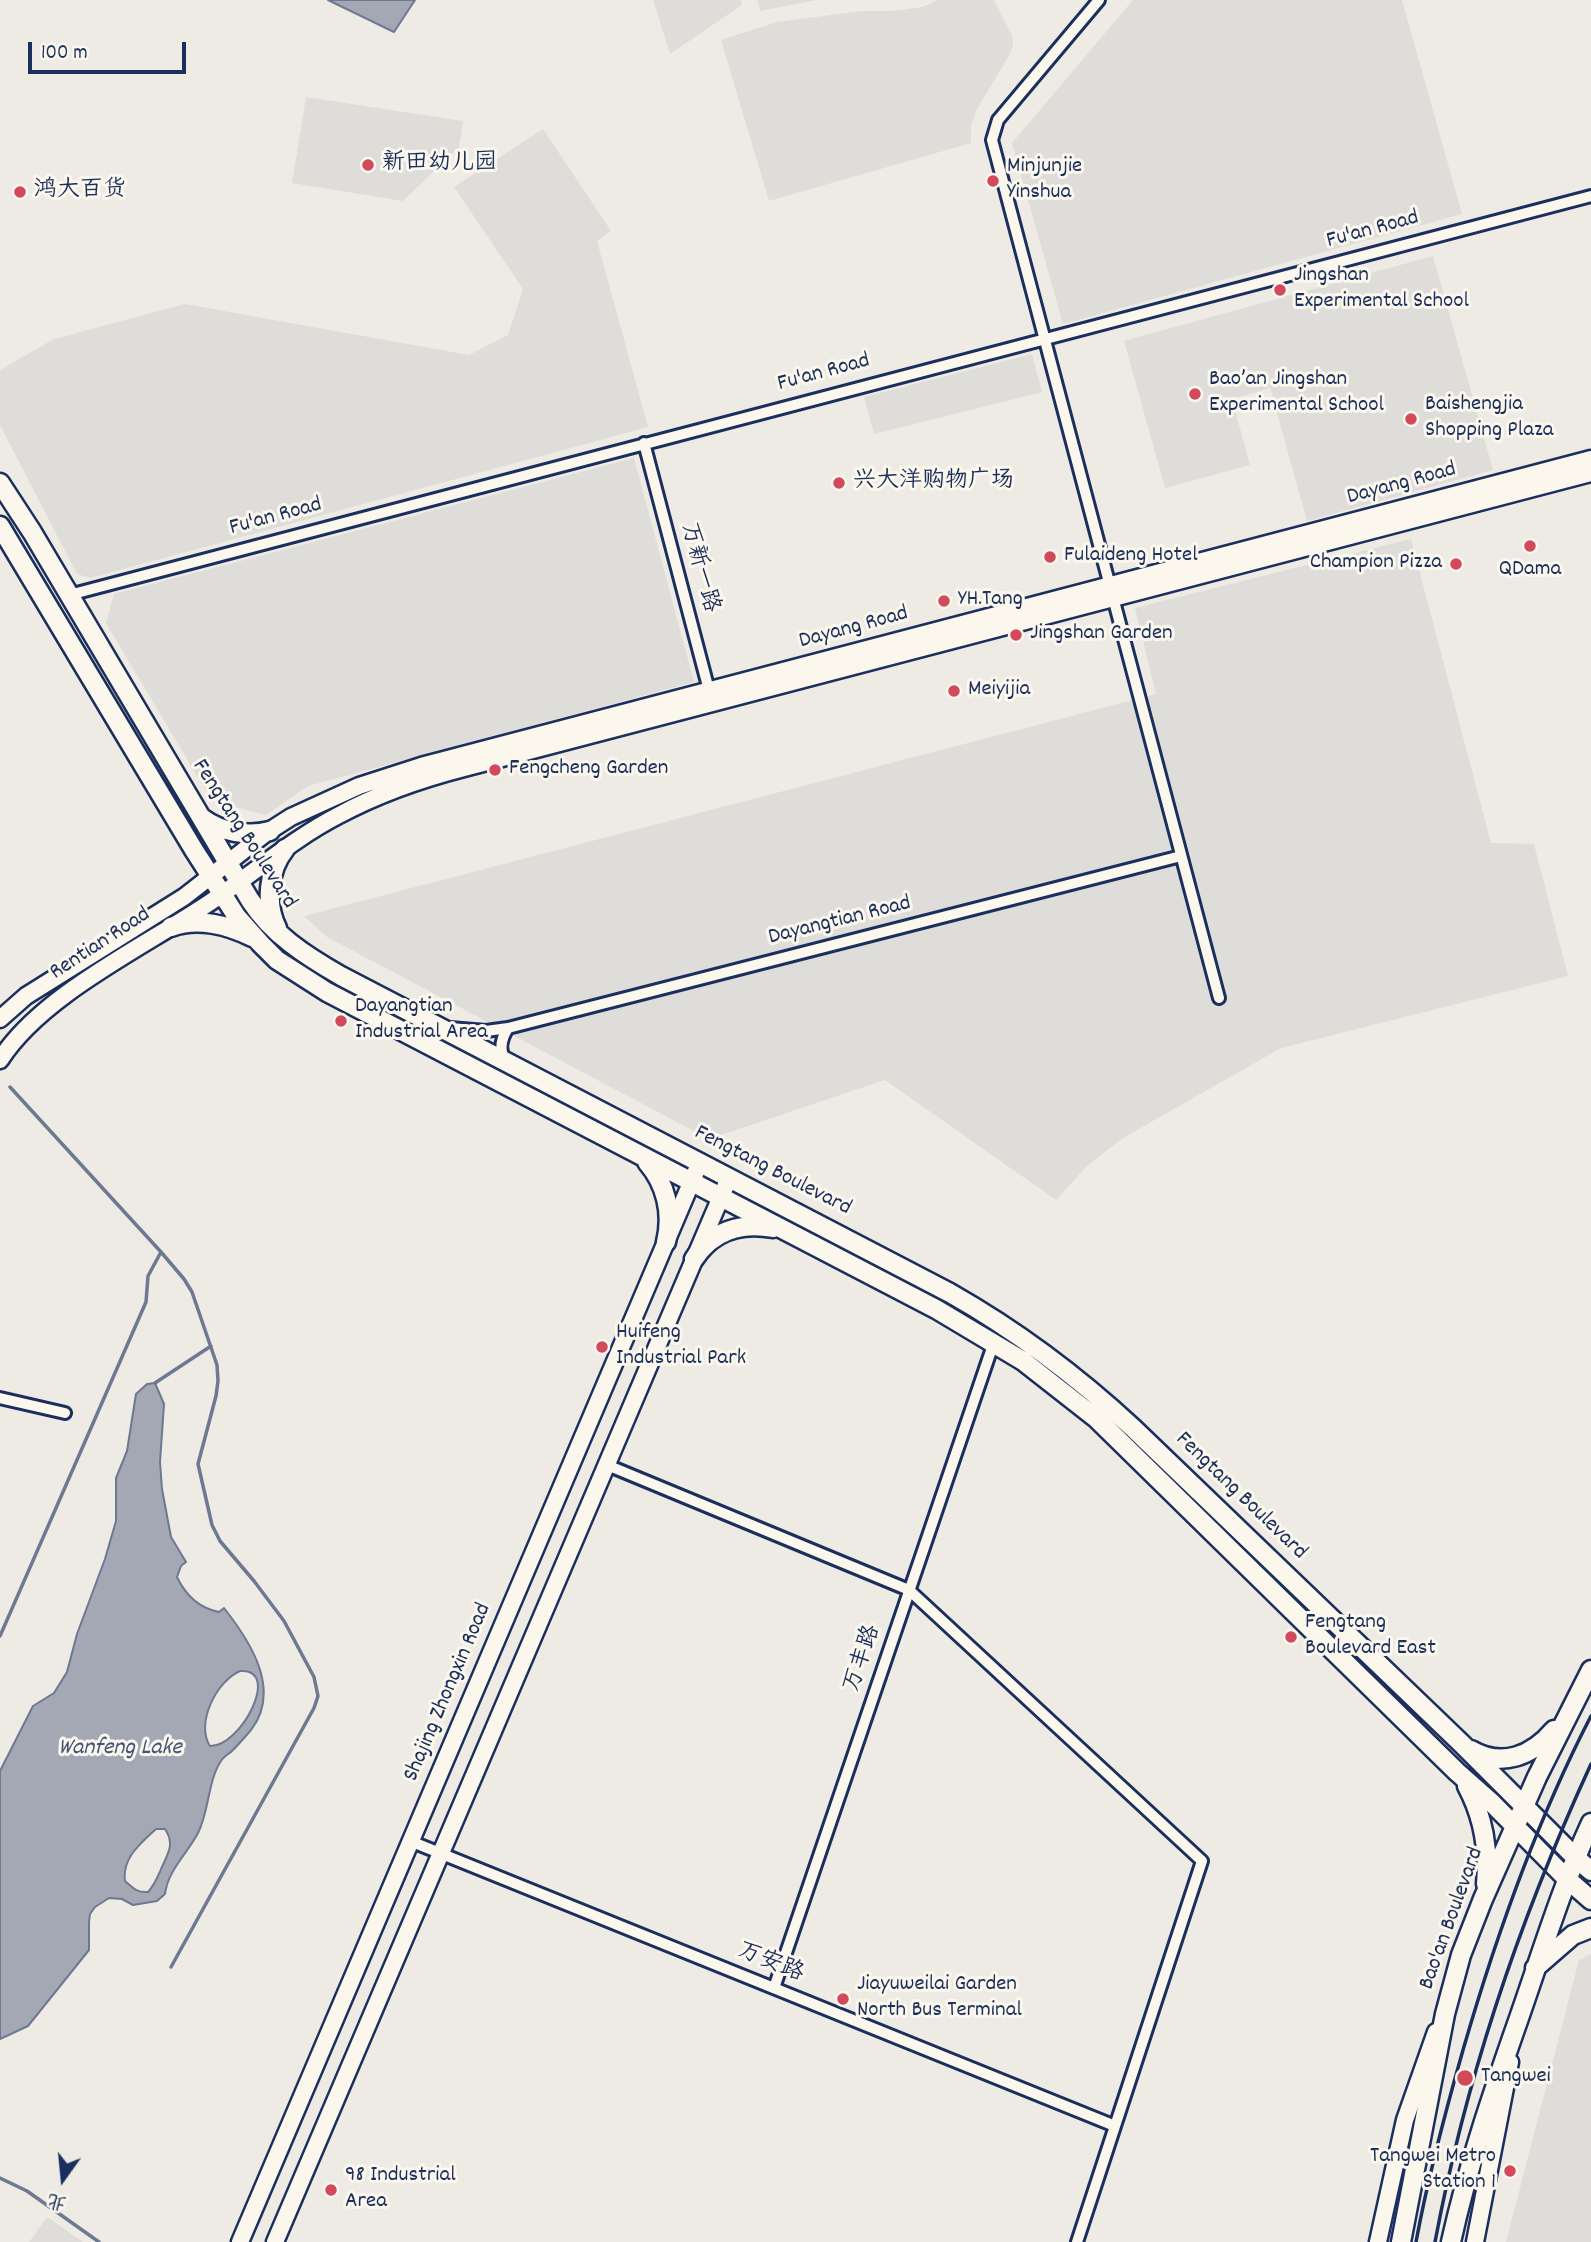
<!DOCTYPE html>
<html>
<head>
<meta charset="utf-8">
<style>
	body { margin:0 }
	#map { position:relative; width:1591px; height:2242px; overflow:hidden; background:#eeebe4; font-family:Dekko,"LXGW WenKai TC",sans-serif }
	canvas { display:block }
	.north { position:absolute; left:28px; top:2144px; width:70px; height:70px; -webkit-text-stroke:5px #fbf7ec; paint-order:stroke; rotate:195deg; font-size:19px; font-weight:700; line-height:28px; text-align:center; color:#1b2f5e }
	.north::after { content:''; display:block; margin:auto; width:24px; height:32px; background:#1b2f5e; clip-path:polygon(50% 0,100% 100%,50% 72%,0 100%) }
	.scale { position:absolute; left:28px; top:42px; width:158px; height:32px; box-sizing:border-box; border:4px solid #1b2f5e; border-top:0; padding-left:9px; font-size:21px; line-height:24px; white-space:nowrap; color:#1b2f5e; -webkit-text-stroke:5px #fbf7ec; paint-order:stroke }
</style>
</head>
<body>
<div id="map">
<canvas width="1591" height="2242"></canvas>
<div class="north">北</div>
<div class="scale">100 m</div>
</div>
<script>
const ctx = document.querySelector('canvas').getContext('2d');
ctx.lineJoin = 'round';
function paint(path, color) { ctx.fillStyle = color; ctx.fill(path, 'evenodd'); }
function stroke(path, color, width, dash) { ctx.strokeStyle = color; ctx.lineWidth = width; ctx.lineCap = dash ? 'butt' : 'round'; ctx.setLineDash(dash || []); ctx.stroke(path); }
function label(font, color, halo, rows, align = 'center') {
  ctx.font = font + ' Dekko,"LXGW WenKai TC",sans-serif'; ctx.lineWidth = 6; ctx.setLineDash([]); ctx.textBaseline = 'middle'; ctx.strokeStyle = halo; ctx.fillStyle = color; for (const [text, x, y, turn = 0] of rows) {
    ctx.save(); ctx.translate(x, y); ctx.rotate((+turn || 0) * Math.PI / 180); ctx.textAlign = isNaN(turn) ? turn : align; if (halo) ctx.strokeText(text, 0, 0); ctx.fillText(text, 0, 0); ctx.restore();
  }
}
paint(new Path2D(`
	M 653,0 L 741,0 L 742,5 L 670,54 Z
	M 758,0 L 817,0 L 760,11 Z
	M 938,0 L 994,0 L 1013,38 L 1013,46 L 1008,57 L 976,111 L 971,125 L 971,143 L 769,201 L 721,40 L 777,22 L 861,11 L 893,11 L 922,7 Z
	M 1133,0 L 1402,0 L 1462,214 L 1063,324 L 1012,143 Z
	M 306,97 L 463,121 L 459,147 L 403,201 L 292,183 Z
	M 543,129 L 611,231 L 597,241 L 648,427 L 90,578 L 77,574 L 0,425 L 0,370 L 54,339 L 185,304 L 469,355 L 508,335 L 523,289 L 454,187 Z
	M 1433,256 L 1493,470 L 1307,521 L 1270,388 L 1232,399 L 1250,465 L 1165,488 L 1124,341 Z
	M 1032,354 L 1042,392 L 874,434 L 864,397 Z
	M 634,458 L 694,682 L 308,786 L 266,815 L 212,801 L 106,623 L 114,594 Z
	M 1411,539 L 1491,843 L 1534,844 L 1568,976 L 1281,1048 L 1123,1138 L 1087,1166 L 1056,1200 L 885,1080 L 709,1139 L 327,937 L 304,916 L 1156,694 L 1135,608 Z
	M 1591,1954 L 1591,2242 L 1506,2242 L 1579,1960 Z
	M 47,2217 L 83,2242 L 29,2242 Z`), '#deddda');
const water = new Path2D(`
	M 328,0 L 415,0 L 394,32 Z
	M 155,1383 L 164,1404 L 160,1462 L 162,1489 L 171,1537 L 186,1562 L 181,1566 L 177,1577 C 185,1594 199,1608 219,1612 L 224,1608 C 250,1641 282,1690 251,1730 C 245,1737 239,1744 233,1750 C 229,1754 223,1757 221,1761 C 208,1780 209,1812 198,1833 C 187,1854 168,1870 165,1894 L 157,1901 L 133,1905 L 122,1899 L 109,1898 L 95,1907 L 90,1914 L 89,1922 L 89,1950 L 28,2026 L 0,2039 L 0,1771 L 33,1706 L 54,1693 L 67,1672 L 77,1634 L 105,1559 L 116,1521 L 116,1478 L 127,1451 L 136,1394 L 147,1384 ZM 240,1671 C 282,1668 241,1747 210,1746 C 195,1723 217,1681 240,1671 ZM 156,1829 L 165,1829 C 175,1844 168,1853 162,1867 C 158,1876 155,1884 148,1892 C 137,1893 133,1888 125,1881 C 122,1858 140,1844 156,1829 Z`);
paint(water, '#a3a8b4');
stroke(water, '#6d7892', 2);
stroke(new Path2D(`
	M 10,1087 L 161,1252 L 184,1279 L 192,1292 L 217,1365 L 218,1381 L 216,1396 L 198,1464 L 212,1525 L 220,1541 L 254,1581 L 284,1621 L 314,1677 L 318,1696 L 314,1708 L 171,1967
	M 155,1383 L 211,1346
	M 0,1636 L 146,1302 L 148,1276 L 161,1252
	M 0,2178 L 27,2191 L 99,2242`), '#6d7892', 3.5);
const street = new Path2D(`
	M 1099,0 L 998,120 L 992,140 L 1219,998
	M 644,443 L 710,694
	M 69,595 L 1591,196
	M 450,1028 L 486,1031 L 508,1028 L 1181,856
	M 506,1061 C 498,1050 501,1039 508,1028
	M 0,1398 L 65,1413
	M 607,1465 L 909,1590 L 1202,1861 L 1077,2242
	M 410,1841 L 1115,2126
	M 774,1988 L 994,1342`);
const secondary = new Path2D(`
	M 0,1019 L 26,996 L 184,897 L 266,833 L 291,817 L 359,786 L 421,766 L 1591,459
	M 0,1060 C 42,994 146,946 212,901 C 254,873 294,838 339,815 C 378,794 421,779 464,768 L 1591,473
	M 240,2242 L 700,1162
	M 275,2242 L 726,1185
	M 1378,2242 L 1405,2120 L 1436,2032
	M 1475,2242 L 1510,2062`);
const primary = new Path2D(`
	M 0,483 L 32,532 L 250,900 C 272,934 306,956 341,976 L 950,1293 C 1017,1331 1077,1376 1133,1428 L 1462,1744 L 1576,1858 L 1591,1871
	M 0,526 L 194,850 L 237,917 L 260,943 L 277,960 L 327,992 L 936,1309 L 1023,1361 L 1097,1419 L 1457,1772 L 1492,1803 L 1567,1879 L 1591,1900
	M 202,818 C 221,832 247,837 270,831
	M 171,927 C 197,917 228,925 252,937
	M 277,928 C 265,904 268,870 285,849
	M 647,1162 C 666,1184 673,1213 666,1242
	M 694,1259 C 712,1231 741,1222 773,1228
	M 1471,1750 C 1502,1768 1532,1756 1554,1730
	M 1467,1786 C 1483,1816 1489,1851 1486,1884
	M 1535,1968 L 1573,1935 L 1591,1928
	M 1401,2242 L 1445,2014 L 1461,1955 L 1483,1899 L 1537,1777 L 1591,1670
	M 1451,2242 C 1468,2165 1493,2092 1519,2018 C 1542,1952 1562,1886 1591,1823`);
stroke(street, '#1b2f5e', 16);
stroke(secondary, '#1b2f5e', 21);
stroke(primary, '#1b2f5e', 23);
stroke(street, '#fbf7ec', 10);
stroke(secondary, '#fbf7ec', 16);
stroke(primary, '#fbf7ec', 18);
stroke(new Path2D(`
	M 1416,2242 C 1428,2177 1445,2113 1463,2050 C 1496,1936 1536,1822 1591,1716
	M 1435,2242 C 1466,2077 1521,1916 1591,1764`), '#1b2f5e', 3.5);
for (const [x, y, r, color] of [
	[368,165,7,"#d1495b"],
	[993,181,7,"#d1495b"],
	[20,192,7,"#d1495b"],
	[1280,290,7,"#d1495b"],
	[1195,394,7,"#d1495b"],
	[1411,419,7,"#d1495b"],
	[839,483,7,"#d1495b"],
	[1530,546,7,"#d1495b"],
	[1050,557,7,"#d1495b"],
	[1456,564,7,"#d1495b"],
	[944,601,7,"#d1495b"],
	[1016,635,7,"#d1495b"],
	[954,691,7,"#d1495b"],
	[495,770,7,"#d1495b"],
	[341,1021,7,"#d1495b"],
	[602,1347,7,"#d1495b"],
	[1291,1637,7,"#d1495b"],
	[843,1999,7,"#d1495b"],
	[1465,2078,9,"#d1495b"],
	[1510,2171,7,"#d1495b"],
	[331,2190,7,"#d1495b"]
]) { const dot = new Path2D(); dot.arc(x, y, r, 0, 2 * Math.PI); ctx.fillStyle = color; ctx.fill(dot); stroke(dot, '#fbf7ec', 2.5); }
label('23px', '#1b2f5e', '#fbf7ec', [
	["新田幼儿园",382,165],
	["Minjunjie",1007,168],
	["Yinshua",1007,194],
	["鸿大百货",34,192],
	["Jingshan",1294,277],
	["Experimental School",1294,303],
	["Bao’an Jingshan",1209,381],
	["Experimental School",1209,407],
	["Baishengjia",1425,406],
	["Shopping Plaza",1425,432],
	["兴大洋购物广场",853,483],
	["Fulaideng Hotel",1064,557],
	["Champion Pizza",1442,564,"right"],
	["QDama",1530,571,"center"],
	["YH.Tang",958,601],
	["Jingshan Garden",1030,635],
	["Meiyijia",968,691],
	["Fengcheng Garden",509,770],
	["Dayangtian",355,1008],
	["Industrial Area",355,1034],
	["Huifeng",616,1334],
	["Industrial Park",616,1360],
	["Fengtang",1305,1624],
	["Boulevard East",1305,1650],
	["Jiayuweilai Garden",857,1986],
	["North Bus Terminal",857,2012],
	["Tangwei",1481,2078],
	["Tangwei Metro",1496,2158,"right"],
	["Station 1",1496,2184,"right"],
	["98 Industrial",345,2177],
	["Area",345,2203]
], 'left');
label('23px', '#1b2f5e', '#fbf7ec', [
	["Fu'an Road",1373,231,-15],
	["Fu'an Road",824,374,-15],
	["Dayang Road",1402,485,-15],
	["Fu'an Road",276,518,-15],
	["万新一路",698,568,75],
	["Dayang Road",854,629,-15],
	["Fengtang Boulevard",243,835,57],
	["Dayangtian Road",840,922,-14],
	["Rentian Road",101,945,-33],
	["Fengtang Boulevard",772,1172,27],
	["Fengtang Boulevard",1240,1497,44],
	["万丰路",864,1659,-71],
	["Shajing Zhongxin Road",449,1693,-67],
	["Bao'an Boulevard",1453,1919,-70],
	["万安路",770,1964,22]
]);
label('italic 24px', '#445378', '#fbf7ec', [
	["Wanfeng Lake",120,1750]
]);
</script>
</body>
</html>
